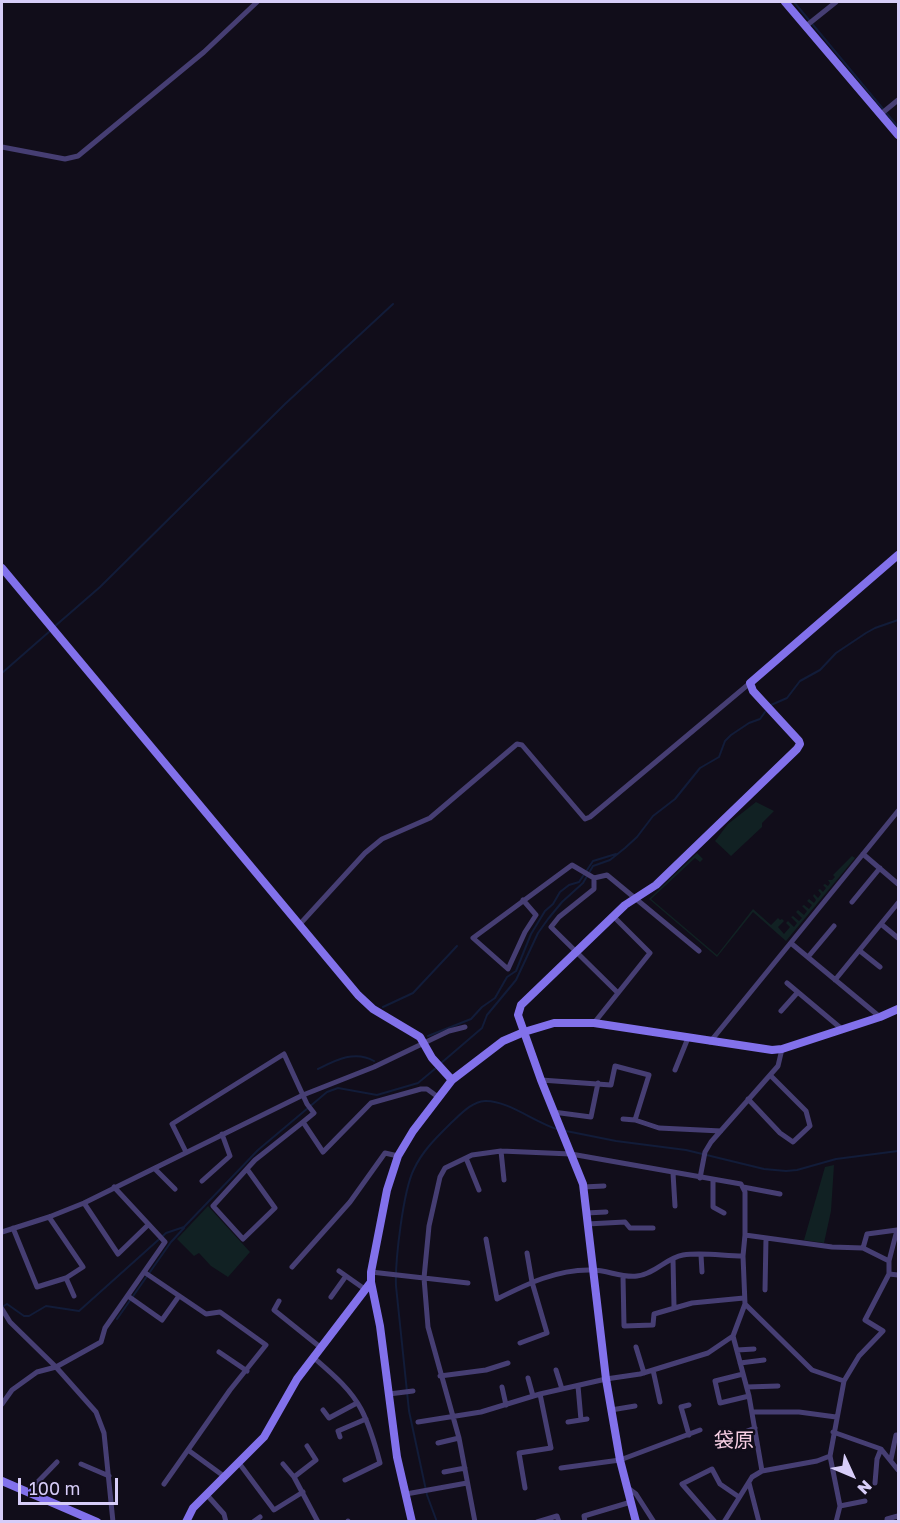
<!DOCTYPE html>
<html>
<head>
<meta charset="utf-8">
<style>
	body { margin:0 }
	#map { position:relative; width:900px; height:1523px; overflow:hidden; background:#110d1a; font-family:"Golos Text",sans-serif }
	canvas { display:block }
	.frame { position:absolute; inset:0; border:3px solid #d7cdf8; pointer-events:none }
	.north { position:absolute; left:822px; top:1445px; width:60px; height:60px; -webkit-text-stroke:4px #110d1a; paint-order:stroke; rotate:134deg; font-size:16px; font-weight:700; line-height:24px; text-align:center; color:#d7cdf8 }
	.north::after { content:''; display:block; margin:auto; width:21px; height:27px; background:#d7cdf8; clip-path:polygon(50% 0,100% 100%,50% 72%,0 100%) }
	.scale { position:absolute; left:18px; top:1478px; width:100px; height:27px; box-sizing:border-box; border:3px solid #d7cdf8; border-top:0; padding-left:8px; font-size:18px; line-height:21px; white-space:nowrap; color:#d7cdf8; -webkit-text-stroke:4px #110d1a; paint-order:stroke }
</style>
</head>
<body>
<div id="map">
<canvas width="900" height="1523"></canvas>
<div class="frame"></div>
<div class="north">N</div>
<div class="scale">100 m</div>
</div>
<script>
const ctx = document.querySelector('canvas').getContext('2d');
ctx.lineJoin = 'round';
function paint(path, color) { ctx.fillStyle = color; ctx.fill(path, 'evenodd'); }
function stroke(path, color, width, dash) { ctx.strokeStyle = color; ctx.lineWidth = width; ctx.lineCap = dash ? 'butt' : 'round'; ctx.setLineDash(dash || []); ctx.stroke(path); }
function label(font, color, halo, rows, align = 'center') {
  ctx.font = font + ' "Golos Text","Noto Sans JP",sans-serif'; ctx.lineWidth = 5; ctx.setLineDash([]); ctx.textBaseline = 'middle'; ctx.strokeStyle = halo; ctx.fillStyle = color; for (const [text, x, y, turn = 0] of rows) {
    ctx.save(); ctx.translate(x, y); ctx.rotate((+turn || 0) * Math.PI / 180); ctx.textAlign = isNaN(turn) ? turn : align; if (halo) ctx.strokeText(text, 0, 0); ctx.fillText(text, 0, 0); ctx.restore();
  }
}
paint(new Path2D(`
	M 756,802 L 774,811 L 762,823 L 762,827 L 731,856 L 715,841 L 728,824 Z
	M 697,853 L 703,859 L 700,862 L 695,858 L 651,899 L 717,955 L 753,909 L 771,925 L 778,918 L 780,920 L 782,919 L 784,921 L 778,927 L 784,934 L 790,927 L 786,923 L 788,921 L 794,927 L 797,923 L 791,917 L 793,916 L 799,921 L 802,918 L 796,912 L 798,910 L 804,915 L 807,911 L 802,906 L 804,905 L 809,909 L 812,905 L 807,901 L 809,899 L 814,903 L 816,900 L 813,896 L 814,894 L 818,898 L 821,894 L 818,890 L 820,889 L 823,892 L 826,888 L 823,885 L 825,884 L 828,886 L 830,883 L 828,880 L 832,880 L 835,877 L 833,875 L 852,856 L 855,858 L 786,941 L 753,912 L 717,957 L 649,899 Z
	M 834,1165 L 831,1211 L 824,1243 L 804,1240 L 825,1167 Z
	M 208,1206 L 250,1252 L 228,1277 L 211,1266 L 199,1253 L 194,1256 L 177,1239 Z`), '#112123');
stroke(new Path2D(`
	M 794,2 L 898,127
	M 54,627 L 100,587 L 285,404 L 393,304
	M 2,673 L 50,631
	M 771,705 L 787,698 L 800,681 L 820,670 L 836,653 L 866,633 L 875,628 L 898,620
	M 383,1007 L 413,993 L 457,946
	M 428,1036 L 471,1019 L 482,1007 L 495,998 L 507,977 L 516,971 L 531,934 L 545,911 L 553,904 L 560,892 L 569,885 L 579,882 L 593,861 L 616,854
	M 440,1064 L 482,1028 L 487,1015 L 516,980 L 538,933 L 548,919 L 562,902 L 583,883 L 593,866 L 610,860 L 625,848 L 637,837 L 653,816 L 675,799 L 700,768 L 719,757 L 725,741 L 731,735 L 749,723 L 760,719 L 765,712
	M 318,1069 C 336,1060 355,1050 374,1061
	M 566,1131 L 616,1141 L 686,1150 L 764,1169 L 786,1171 L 797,1170 L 836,1159 L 898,1151
	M 2,1307 L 7,1304 L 24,1316 L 29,1316 L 46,1306 L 79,1311 L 166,1233 L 184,1227 L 258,1150 L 327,1092 L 338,1088 L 377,1095 L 418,1083 L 436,1068
	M 117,1319 L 171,1242 L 184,1228
	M 437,1522 L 427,1495 L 409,1411 L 396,1286 C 395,1261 403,1191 414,1169 C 423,1150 437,1137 451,1123 C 461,1114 471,1102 485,1101 C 507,1100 536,1123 557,1129`), '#121c39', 2);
stroke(new Path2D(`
	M 806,26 L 836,2
	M 881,114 L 898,100
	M 2,147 L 65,159 L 78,156 L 204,52 L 257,2
	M 863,854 L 898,884
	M 594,878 L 594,889 L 559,917 L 551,927 L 618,993
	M 523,900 L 536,915 L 525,932 L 508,969 L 473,938 L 572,865 L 594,878 L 607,875 L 699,951
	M 852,902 L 880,868
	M 300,924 L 365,853 L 382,839 L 430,818 L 517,744 L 522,745 L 585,819 L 590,817 L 750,683
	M 881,924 L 898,938
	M 792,944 L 880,1017
	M 860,951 L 880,967
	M 808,957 L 834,926
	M 835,980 L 898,903
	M 787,983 L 843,1030
	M 781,1011 L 798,992
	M 594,1023 L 650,953 L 613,916
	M 710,1042 L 898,811
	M 675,1070 L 688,1038
	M 541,1080 L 611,1085 L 615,1066 L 649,1075 L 635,1120 L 659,1128 L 721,1131
	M 748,1099 L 780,1133 L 793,1142 L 810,1126 L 806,1111 L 770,1075
	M 553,1112 L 591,1117 L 598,1083
	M 623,1119 L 635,1120
	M 501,1151 L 504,1180
	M 186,1152 L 172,1124 L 284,1054 L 307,1104 L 314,1113 L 303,1122 L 323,1152 L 371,1103 L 421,1089 L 427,1089 L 438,1097
	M 466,1158 L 479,1190
	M 155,1169 L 175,1189
	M 247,1169 L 275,1208 L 243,1239 L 213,1206 L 255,1160 L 303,1122
	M 673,1173 L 675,1206
	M 700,1178 L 705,1152 L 711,1142 L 778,1066 L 782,1049
	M 713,1180 L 713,1207 L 724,1213
	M 202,1181 L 230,1156 L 222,1134
	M 583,1187 L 604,1186
	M 743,1187 L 780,1194
	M 84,1203 L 118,1254 L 148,1225
	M 586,1213 L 606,1212
	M 587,1224 L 625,1222 L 630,1228 L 653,1228
	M 13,1228 L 37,1287 L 66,1278 L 83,1267 L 49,1217
	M 2,1232 L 49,1217 L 84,1203 L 303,1095 L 374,1067 L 449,1031 L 465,1027
	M 745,1235 L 832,1247 L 863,1248 L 889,1261 L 889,1274 L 865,1320 L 883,1331 L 859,1356 L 844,1381 L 830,1456 L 840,1506 L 836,1522
	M 486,1239 L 497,1299 C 527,1284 557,1269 592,1270 C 608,1270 621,1278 637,1276 C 655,1274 666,1258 683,1255 C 702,1252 724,1256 743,1256
	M 863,1248 L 867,1234 L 897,1230 L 889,1261
	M 701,1255 L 702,1272
	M 673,1259 L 674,1307
	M 292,1267 L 350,1202 L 385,1153 L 398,1156
	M 339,1271 L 366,1290
	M 144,1272 L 206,1314 L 220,1312 L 266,1345 L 230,1390 L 164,1484
	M 371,1272 L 468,1283
	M 889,1274 L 898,1275
	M 623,1276 L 624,1326 L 653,1325 L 654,1314 L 692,1303 L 744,1298
	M 66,1278 L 74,1296
	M 765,1290 L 766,1238
	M 128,1296 L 162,1320 L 179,1296
	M 331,1297 L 346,1276
	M 279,1301 L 274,1310 L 320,1347
	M 745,1304 L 812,1370 L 844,1381
	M 2,1309 L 10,1322 L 56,1367 L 96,1412 L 104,1433 L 113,1522
	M 520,1343 L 547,1333 L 532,1282 L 527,1253
	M 636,1347 L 644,1373
	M 737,1350 L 754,1349
	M 219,1352 L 247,1371
	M 313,1357 C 330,1372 350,1388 361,1409 C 370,1426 375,1444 380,1463 L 345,1480
	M 740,1363 L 764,1360
	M 556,1370 L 562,1389
	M 653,1370 L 660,1402
	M 743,1374 L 715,1381 L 720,1403 L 749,1396
	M 440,1376 L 486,1370 L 508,1363
	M 528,1378 L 533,1396
	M 578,1386 L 581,1420
	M 502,1387 L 506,1405
	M 747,1387 L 778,1386
	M 389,1394 L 413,1391
	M 2,1404 L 12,1390 L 37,1372 L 56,1367 L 101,1342 L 105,1328 L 165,1242 L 114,1187
	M 323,1410 L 329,1418 L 357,1403
	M 611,1410 L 635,1406
	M 752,1412 L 799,1412 L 836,1417
	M 418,1422 L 481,1412 L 540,1394 L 606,1379 L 640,1374 L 708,1353 L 733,1336
	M 568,1422 L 587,1419
	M 833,1432 L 881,1449 L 898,1470
	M 689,1435 L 681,1407 L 689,1405
	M 340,1437 L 338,1431 L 366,1419
	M 724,1440 L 755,1428
	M 438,1443 L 459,1438
	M 307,1446 L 316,1460 L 294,1477 L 318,1522
	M 188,1450 L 225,1477
	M 891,1459 L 896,1435 L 898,1435
	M 239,1463 L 274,1510 L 303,1492
	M 81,1464 L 109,1476
	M 283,1464 L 294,1477
	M 561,1468 L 620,1460 L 700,1430
	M 762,1471 L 817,1461 L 830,1456
	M 444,1472 L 465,1468
	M 749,1483 L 759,1522
	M 875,1483 L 877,1459 L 881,1449
	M 525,1488 L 519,1453 L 551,1448 L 540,1394
	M 628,1488 L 636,1494 L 654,1522
	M 28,1492 L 57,1462
	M 406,1494 L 467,1483
	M 207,1495 L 224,1514 L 226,1522
	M 840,1506 L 865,1501
	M 253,1522 L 260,1517
	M 348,1522 L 348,1521
	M 475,1522 L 459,1438 L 428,1327 L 424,1278 L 429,1226 L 440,1177 L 445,1168 L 472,1155 L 501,1151 L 571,1154 L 741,1184 L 745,1192 L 745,1235 L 743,1256 L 745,1304 L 733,1336 L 749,1396 L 762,1471 L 752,1477 L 724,1522
	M 537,1522 L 557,1516 L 559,1522
	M 585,1522 L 584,1516 L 631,1502
	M 715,1522 L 682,1484 L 712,1469 L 720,1484 L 739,1497
	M 887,1522 L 887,1519 L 898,1516`), '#463e73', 5);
stroke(new Path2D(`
	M 785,2 L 898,135
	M 2,568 L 358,995 L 373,1009 L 420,1037 L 432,1058 L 452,1080
	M 371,1282 L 380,1326 L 397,1457 L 412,1522
	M 2,1481 L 97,1522
	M 186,1522 L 193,1508 L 264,1437 L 297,1379 L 371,1282 L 371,1272 L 387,1190 L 398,1156 L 413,1131 L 452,1080 L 503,1041 L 524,1032 L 554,1023 L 594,1023 L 772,1050 L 782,1049 L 880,1017 L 898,1009
	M 636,1522 L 620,1460 L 606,1379 L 583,1184 L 541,1080 L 518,1015 L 521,1005 L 625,905 L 656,885 L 797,749 L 800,744 L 799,741 L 753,691 L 750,683 L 898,555`), '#8271eb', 8);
label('20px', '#f8cfe4', '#110d1a', [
	["袋原",734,1441]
]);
</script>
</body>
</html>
